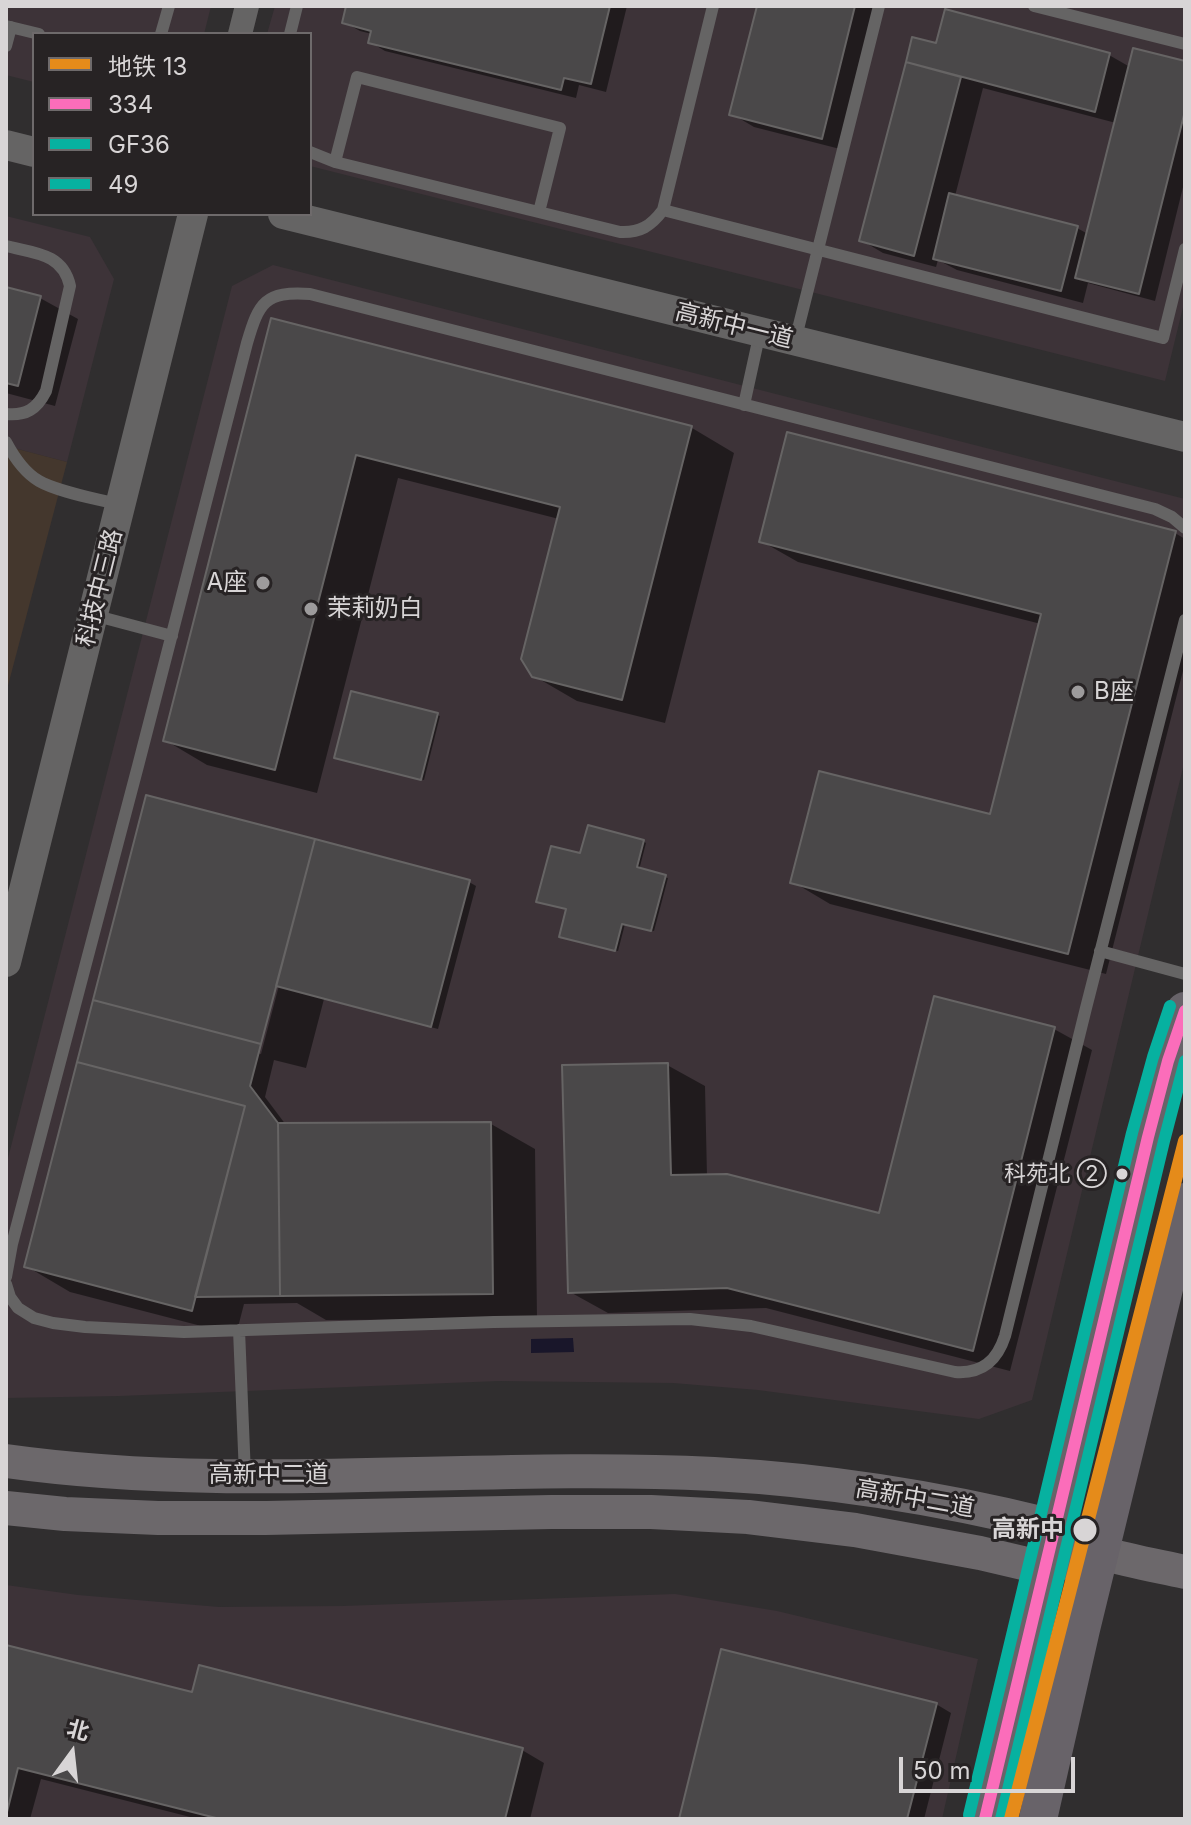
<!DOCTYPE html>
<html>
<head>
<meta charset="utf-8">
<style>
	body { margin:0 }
	#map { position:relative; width:1191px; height:1825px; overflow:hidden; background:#302e2f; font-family:Inter,"Noto Sans SC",sans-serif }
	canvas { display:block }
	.frame { position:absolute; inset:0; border:8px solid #d8d5d6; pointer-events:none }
	.legend { position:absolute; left:32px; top:32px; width:280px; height:184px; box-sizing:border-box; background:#272324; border:2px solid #6e6a6b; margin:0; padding:10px 14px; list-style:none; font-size:24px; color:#d8d5d6 }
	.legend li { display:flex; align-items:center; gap:16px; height:40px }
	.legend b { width:40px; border:2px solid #6e6a6b }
	.north { position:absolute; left:32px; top:1713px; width:80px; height:80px; -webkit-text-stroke:6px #272324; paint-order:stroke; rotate:15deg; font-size:22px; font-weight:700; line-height:32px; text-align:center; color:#d8d5d6 }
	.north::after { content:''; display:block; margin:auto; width:28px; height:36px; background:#d8d5d6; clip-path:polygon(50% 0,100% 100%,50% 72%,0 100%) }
	.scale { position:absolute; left:899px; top:1757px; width:176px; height:36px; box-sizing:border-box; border:4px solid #d8d5d6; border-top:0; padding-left:10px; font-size:24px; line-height:28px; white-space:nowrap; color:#d8d5d6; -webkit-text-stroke:6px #272324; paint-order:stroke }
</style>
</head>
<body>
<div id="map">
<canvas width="1191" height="1825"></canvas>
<div class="frame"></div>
<ul class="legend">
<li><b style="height:10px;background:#e58b1a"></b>地铁 13</li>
<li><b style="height:10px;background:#fb6dba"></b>334</li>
<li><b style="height:10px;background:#07b1a0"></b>GF36</li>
<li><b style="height:10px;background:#07b1a0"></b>49</li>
</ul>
<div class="north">北</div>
<div class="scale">50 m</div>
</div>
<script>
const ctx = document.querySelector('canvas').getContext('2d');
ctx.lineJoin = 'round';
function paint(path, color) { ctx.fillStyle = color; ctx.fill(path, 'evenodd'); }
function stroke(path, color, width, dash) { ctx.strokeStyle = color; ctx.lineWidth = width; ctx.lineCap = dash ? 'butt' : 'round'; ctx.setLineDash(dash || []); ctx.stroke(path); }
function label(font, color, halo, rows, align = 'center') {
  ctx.font = font + ' Inter,"Noto Sans SC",sans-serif'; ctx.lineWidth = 6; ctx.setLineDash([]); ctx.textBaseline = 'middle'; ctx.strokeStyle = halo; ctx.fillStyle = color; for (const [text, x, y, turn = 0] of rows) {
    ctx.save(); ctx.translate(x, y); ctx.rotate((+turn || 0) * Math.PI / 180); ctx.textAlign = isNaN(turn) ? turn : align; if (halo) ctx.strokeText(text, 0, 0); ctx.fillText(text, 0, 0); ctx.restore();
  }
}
paint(new Path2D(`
	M 6,6 L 211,6 L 204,34 L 34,34 L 34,82 L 6,75 Z
	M 275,6 L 1185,6 L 1185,299 L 1165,381 L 310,166 L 310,34 L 267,34 Z
	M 6,216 L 90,237 L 114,279 L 67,462 L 6,446 Z
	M 273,265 L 1185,499 L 1185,759 L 1032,1400 L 979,1419 L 758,1390 L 673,1383 L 499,1381 L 119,1396 L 6,1398 L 6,1166 L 232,286 Z
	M 6,1585 L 78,1595 L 219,1607 L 343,1606 L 675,1594 L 777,1611 L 978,1659 L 942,1819 L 6,1819 Z`), '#3d3338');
paint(new Path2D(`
	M 6,446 L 67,462 L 6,693 Z`), '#44372d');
paint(new Path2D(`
	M 573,1338 L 574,1352 L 531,1353 L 531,1339 Z`), '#19162a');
paint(new Path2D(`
	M 348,6 L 627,6 L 606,92 L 579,85 L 576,98 L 385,51 L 370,42 L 372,34 L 360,31 L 344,22 Z
	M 759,6 L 874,6 L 844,150 L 754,127 L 732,114 Z
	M 914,39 L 938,46 L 1109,55 L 1130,67 L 1185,63 L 1185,179 L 1155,301 L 1088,283 L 1083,303 L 957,270 L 938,260 L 936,267 L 883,253 L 861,240 ZM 983,88 L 1116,123 L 1088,234 L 1077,228 L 955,196 Z
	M 6,289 L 40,298 L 78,319 L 55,406 L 6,393 Z
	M 273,321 L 692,428 L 734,453 L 665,723 L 577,701 L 534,676 L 559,519 L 398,478 L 317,793 L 207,765 L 165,740 Z
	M 788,434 L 1175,533 L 1185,539 L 1185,663 L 1106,974 L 830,904 L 793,882 L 992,817 L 1041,624 L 798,562 L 761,541 Z
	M 437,715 L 440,716 L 424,780 L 339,758 Z
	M 148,798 L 469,882 L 476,886 L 438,1029 L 324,999 L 306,1068 L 274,1060 L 265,1097 L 286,1125 L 491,1124 L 535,1149 L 537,1319 L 326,1320 L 297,1303 L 244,1304 L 236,1335 L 70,1292 L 26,1266 L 78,1065 L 86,1066 L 79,1061 L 95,1003 L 102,1004 L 95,999 ZM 312,843 L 316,844 L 261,1054 L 257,1053 Z
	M 643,841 L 646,843 L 639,870 L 668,878 L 654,931 L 625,924 L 618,951 L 564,937 L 582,856 Z
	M 1054,1029 L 1092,1050 L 1010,1371 L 766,1308 L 608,1313 L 570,1292 L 667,1065 L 705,1086 L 707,1176 L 881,1215 Z
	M 6,1647 L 193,1694 L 522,1750 L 544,1763 L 530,1819 L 198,1819 L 41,1779 L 30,1819 L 6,1819 Z
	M 936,1704 L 951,1713 L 924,1819 L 681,1819 Z`), '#0007');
const building = new Path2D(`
	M 346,6 L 610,6 L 591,84 L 564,78 L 561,90 L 368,43 L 371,31 L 342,23 Z
	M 757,6 L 855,6 L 822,139 L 729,115 Z
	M 945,9 L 1110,53 L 1095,112 L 906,62 L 912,37 L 936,43 Z
	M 1133,48 L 1185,61 L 1185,111 L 1139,294 L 1075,278 Z
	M 906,62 L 961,77 L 914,256 L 859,241 Z
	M 949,193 L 1078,226 L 1061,291 L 933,259 Z
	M 6,287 L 41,296 L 18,386 L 6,383 Z
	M 271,318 L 692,426 L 622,700 L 532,677 L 521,659 L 560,507 L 356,455 L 275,770 L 163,741 Z
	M 787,432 L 1176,531 L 1068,954 L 790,883 L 819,771 L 990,814 L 1041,614 L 759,542 Z
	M 351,691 L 438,713 L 421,780 L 334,758 Z
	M 146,795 L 315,839 L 261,1044 L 93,1000 Z
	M 588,825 L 644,840 L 637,867 L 666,875 L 651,931 L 622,924 L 615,951 L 559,937 L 566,909 L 536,902 L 551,846 L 580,853 Z
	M 315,839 L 470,880 L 431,1027 L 276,986 Z
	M 934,996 L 1055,1027 L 973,1351 L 727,1288 L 568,1293 L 562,1065 L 668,1063 L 671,1175 L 727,1174 L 879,1213 Z
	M 93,1000 L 261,1044 L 250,1086 L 278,1123 L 280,1296 L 195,1297 L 245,1106 L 77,1062 Z
	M 77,1062 L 245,1106 L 192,1311 L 24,1267 Z
	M 491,1122 L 493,1294 L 280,1296 L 278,1123 Z
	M 6,1645 L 192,1692 L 199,1665 L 523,1748 L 505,1819 L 220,1819 L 18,1768 L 6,1816 Z
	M 721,1649 L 937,1703 L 907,1819 L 679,1819 Z`);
paint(building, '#4a4849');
stroke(building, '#666464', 2);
stroke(new Path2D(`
	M 1034,6 L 1185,44
	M 6,26 L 39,34
	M 161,34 L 169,6
	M 290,34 L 297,6
	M 6,46 L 11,27
	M 310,152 L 335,162 L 620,232 C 640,233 651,226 663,210 L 713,6
	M 335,162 L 357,77 L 560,128 L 539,212
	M 663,210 L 1163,338 L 1185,249
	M 6,246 C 34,253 63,253 70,286 L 46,391 C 37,409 26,416 6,414
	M 795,341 L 879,6
	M 744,405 L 760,332
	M 6,442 C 14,457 25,473 39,481 C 58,492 98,499 120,505
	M 93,615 L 172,636
	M 1100,951 L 1185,974
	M 6,1277 L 12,1244 L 138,766 L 247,343 C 259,302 265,291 310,294 L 1155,509 L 1172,517 L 1185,528
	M 6,1284 L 10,1297 L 18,1308 L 34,1318 L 53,1323 L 85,1327 L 184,1332 L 494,1322 L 690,1319 L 751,1326 L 955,1372 C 982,1374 997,1361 1005,1336 L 1086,1008 L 1185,620
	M 239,1330 L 245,1475`), '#656464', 12);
stroke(new Path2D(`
	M 240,34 L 247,6`), '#656464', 24);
stroke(new Path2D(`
	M 6,145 L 34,152
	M 283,214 L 1185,437
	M 6,962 L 193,214`), '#656464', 30);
stroke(new Path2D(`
	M 6,1461 C 241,1494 479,1462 714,1474 C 826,1480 940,1498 1049,1525 C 1068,1530 1084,1547 1102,1553 C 1129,1561 1158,1566 1185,1572
	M 6,1508 L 65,1514 L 158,1518 L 266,1518 L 551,1512 L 651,1512 L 748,1517 L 855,1530 L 980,1553 L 1044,1568 L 1069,1561`), '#6c686b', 34);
stroke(new Path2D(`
	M 985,1819 L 1148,1137 L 1168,1061 L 1185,1011
	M 1038,1819 L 1081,1629 L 1185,1202`), '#686369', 38);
stroke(new Path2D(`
	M 985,1819 L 1148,1137 L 1168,1061 L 1185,1011`), '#fb6dba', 12);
stroke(new Path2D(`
	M 1001,1819 L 1164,1141 L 1185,1061`), '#07b1a0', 12);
stroke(new Path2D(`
	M 969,1815 L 1132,1133 L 1153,1057 L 1170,1006`), '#07b1a0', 12);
stroke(new Path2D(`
	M 1011,1819 L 1185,1141`), '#e58b1a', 14);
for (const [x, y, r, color] of [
	[263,583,8,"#9d9b9c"],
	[311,609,8,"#9d9b9c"],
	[1078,692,8,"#9d9b9c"],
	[1122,1174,7,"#d8d5d6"],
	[1085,1530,13,"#d8d5d6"]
]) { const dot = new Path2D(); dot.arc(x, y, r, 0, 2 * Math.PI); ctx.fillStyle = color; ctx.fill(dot); stroke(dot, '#272324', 3); }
label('22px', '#d8d5d6', '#272324', [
	["科苑北 ②",1107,1174]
], 'right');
label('24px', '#d8d5d6', '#272324', [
	["高新中一道",734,326,14],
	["科技中三路",100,588,-76],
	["高新中二道",269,1475],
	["高新中二道",915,1499,10]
]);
label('24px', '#d8d5d6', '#272324', [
	["A座",247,583,"right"],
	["茉莉奶白",327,609],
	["B座",1094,692]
], 'left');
label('bold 24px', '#d8d5d6', '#272324', [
	["高新中",1064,1530]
], 'right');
</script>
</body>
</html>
